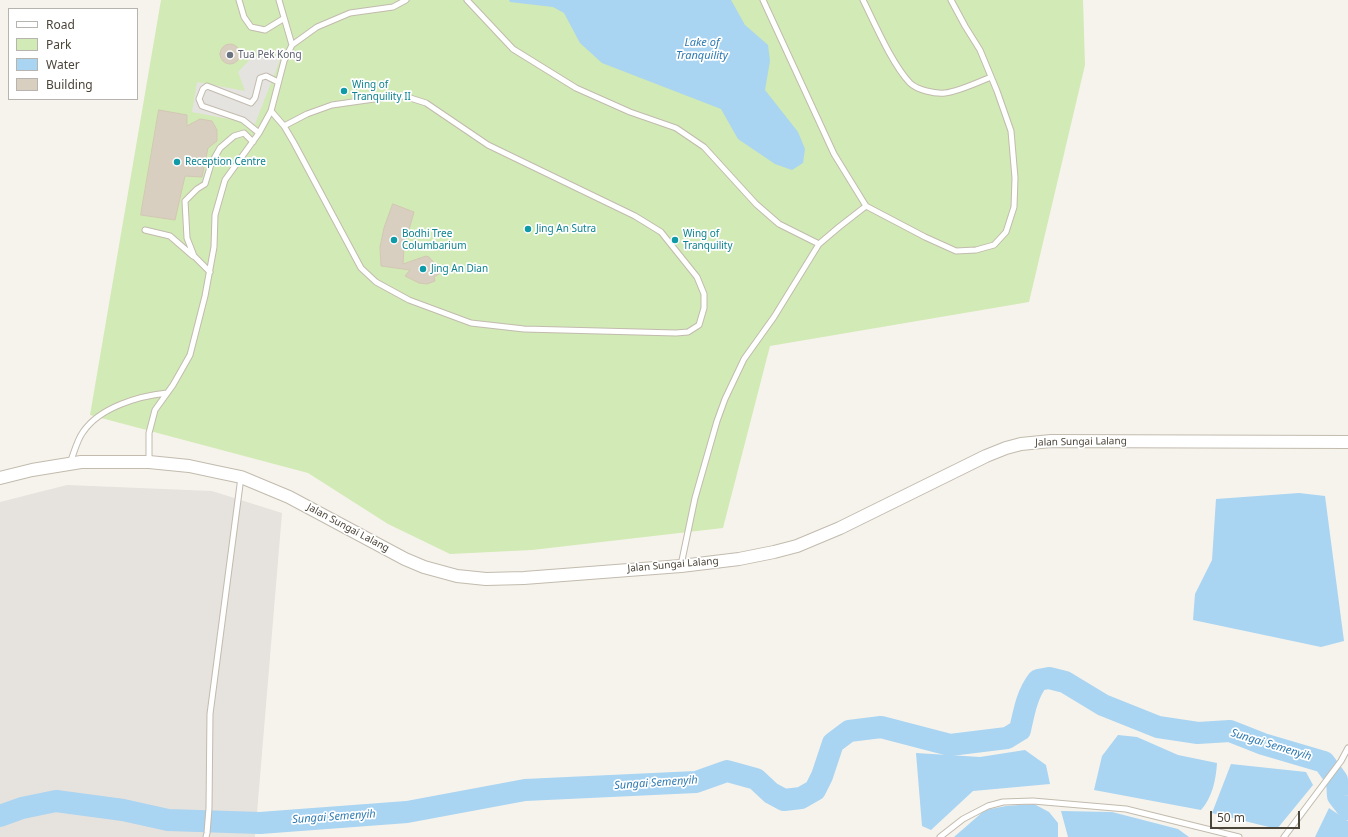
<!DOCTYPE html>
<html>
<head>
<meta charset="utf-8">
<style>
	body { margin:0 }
	#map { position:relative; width:1348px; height:837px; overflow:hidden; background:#f6f3ec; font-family:"Noto Sans",sans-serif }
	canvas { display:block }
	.legend { position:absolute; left:8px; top:8px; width:130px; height:92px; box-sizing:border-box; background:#fff; border:1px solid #b7b4b0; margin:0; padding:5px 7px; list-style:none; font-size:12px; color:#4b4439 }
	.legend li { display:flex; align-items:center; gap:8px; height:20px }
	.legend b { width:20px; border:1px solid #b7b4b0 }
	.scale { position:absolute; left:1210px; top:811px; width:90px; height:18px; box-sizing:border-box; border:2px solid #4b4439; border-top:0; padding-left:5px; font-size:12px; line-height:14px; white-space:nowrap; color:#4b4439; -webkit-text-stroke:3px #fff; paint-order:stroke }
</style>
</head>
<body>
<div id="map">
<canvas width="1348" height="837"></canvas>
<ul class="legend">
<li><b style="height:5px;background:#fff"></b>Road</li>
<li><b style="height:11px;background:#d2eab5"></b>Park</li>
<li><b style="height:11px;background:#a9d4f2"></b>Water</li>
<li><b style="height:11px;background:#d8cfc1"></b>Building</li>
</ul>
<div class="scale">50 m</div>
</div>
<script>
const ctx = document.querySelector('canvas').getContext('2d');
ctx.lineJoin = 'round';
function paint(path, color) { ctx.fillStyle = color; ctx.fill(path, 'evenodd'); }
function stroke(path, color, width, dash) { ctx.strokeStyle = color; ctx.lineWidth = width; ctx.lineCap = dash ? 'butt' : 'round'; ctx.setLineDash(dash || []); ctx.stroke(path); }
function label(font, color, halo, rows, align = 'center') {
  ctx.font = font + ' "Noto Sans",sans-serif'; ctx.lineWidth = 3.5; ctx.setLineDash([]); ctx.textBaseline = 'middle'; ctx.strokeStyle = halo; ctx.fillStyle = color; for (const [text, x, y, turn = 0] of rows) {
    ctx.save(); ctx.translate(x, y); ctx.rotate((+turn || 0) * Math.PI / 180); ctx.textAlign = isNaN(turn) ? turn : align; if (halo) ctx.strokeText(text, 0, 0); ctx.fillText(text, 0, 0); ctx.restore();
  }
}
paint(new Path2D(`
	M 67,485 L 212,491 L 282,513 L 255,837 L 0,837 L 0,502 Z`), '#e6e2dd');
paint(new Path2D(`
	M 161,0 L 1083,0 L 1085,65 L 1029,302 L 770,346 L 723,528 L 532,550 L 450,554 L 388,524 L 308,473 L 90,415 Z`), '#d2eab5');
paint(new Path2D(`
	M 253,56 L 280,60 L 255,124 L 192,112 L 197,82 L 245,91 L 238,72 Z`), '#e5e3e0');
paint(new Path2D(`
	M 509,0 L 731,0 L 745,25 L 768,45 L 770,61 L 765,90 L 798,132 L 805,149 L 803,163 L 792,170 L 775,164 L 738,139 L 721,109 L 602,63 L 580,43 L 564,13 L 553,7 L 510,2 Z
	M 1299,493 L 1325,496 L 1344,641 L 1321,647 L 1193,620 L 1195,594 L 1212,560 L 1216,499 Z
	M 1118,735 L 1137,737 L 1178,755 L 1217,763 C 1216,780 1212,798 1201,810 L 1094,790 L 1102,756 Z
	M 1025,750 L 1046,765 L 1050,784 L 973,791 L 931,830 L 922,826 L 916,753 L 980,757 Z
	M 1231,764 L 1306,772 L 1313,785 L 1277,829 L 1212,813 Z
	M 1034,804 L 1049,812 L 1058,823 L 1058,837 L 954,837 L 985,810 L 1006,806 Z
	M 1329,808 L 1348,821 L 1348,837 L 1315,837 Z
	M 1061,811 L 1112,812 L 1178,829 L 1189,837 L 1068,837 Z`), '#a9d4f2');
stroke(new Path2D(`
	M 0,816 L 22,808 L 56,801 L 123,810 L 168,820 L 260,823 L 407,812 L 525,790 L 696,782 L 727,771 L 756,779 L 771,793 L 784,800 L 801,798 L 815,790 L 822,776 L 833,743 L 849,731 L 881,727 L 950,745 L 1007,738 L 1020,730 C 1024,712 1027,694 1038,680 L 1049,678 L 1065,682 L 1103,705 L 1158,727 L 1198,733 L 1230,731 L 1263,744 L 1324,762 L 1337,780 L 1338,796 L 1348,809`), '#a9d4f2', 22);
const building = new Path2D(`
	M220 54a10 10 0 1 1 20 0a10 10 0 1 1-20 0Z
	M 159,110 L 187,115 L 187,126 L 200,119 L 212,121 L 217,130 L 217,141 L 208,148 L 202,177 L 185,176 L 175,220 L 141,215 Z
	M 393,204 L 414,212 L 404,247 L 403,264 L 426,256 L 429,257 L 442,272 L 434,277 L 435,281 L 427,284 L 419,283 L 405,276 L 410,270 L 381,266 L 380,247 L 384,228 Z`);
paint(building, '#d8cfc1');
stroke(building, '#d3c7b4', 1);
const service = new Path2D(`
	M 239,0 L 244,17 L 251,27 L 265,30 L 283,19
	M 279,0 L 292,45
	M 467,0 L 513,49 L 576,88 L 630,112 L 676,128 L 704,147 L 756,204 L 779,224 L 819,244
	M 763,0 L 834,154 L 866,206 L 925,237 L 956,251 L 976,250 L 994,245 L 1006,232 L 1014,207 L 1015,178 L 1011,131 L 997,91 L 980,50 L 965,26 L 951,0
	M 863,0 C 875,24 892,64 910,83 C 917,90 935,94 945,93 C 957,92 979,82 991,77
	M 271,111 L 284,126 L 294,143 L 361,268 L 376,282 L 409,300 L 471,323 L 524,329 L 676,333 L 688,332 L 699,325 L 704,308 L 704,294 L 697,277 L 661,232 L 635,216 L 488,145 L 426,103 L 404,96 L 381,98 L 332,105 L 307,114 L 284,126
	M 259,133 L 243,120 L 202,106 L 199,99 L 203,89 L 207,86 L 251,103 L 255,98 L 260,78 L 266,76 L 278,82
	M 145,230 L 170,236 L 193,256
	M 210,272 L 194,256 L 187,238 L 185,201 L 197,189 L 205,184 L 211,164 L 220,148 L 234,136 L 244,133 L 253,142
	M 149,462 L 149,433 L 155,410 L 173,385 L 190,355 L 205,296 L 214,247 L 215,215 L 225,180 L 259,133 L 271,111 L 284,61 L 292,45 L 317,27 L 350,13 L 393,7 L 406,0
	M 70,463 C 74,453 77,440 83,432 C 100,407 139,396 167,393
	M 681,565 L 695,498 L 717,421 L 725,399 L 744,359 L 774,317 L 819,244 L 839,227 L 866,206
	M 206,837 L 207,833 L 209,808 L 210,714 L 241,477
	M 940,837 L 963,819 L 988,806 L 1003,802 L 1033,801 L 1126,809 L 1239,837
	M 1284,837 L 1341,761 L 1348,748`);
const tertiary = new Path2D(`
	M 0,478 L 32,470 L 81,462 L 149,462 L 189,466 L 217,472 L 241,477 L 289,497 L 405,559 L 424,567 L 457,576 L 486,579 L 524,578 L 681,566 L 739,559 L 774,552 L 797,546 L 840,528 L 986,456 L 1006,448 L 1021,444 L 1051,441 L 1348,442`);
stroke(service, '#c2bbae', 7);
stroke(tertiary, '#c2bbae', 14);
stroke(service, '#fff', 5);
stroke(tertiary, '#fff', 12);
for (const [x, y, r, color] of [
	[230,55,4,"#6b7280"],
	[344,91,4,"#0f9aa8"],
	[177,162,4,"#0f9aa8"],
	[528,229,4,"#0f9aa8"],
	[394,240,4,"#0f9aa8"],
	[675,240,4,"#0f9aa8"],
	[423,269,4,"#0f9aa8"]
]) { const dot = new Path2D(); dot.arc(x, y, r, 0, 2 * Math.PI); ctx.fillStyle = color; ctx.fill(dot); stroke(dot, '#fff', 1.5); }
label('10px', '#5b616d', '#fff', [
	["Tua Pek Kong",238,55]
], 'left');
label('10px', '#0d838f', '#fff', [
	["Wing of",352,85],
	["Tranquility II",352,97],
	["Reception Centre",185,162],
	["Jing An Sutra",536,229],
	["Bodhi Tree",402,234],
	["Columbarium",402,246],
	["Wing of",683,234],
	["Tranquility",683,246],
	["Jing An Dian",431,269]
], 'left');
label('10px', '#4b4439', '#fff', [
	["Jalan Sungai Lalang",1081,442,-1],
	["Jalan Sungai Lalang",348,528,28],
	["Jalan Sungai Lalang",673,565,-5]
]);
label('italic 11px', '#2e7ab2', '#fff', [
	["Lake of",702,43],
	["Tranquility",702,56],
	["Sungai Semenyih",1271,745,17],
	["Sungai Semenyih",656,783,-4],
	["Sungai Semenyih",334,817,-4]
]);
</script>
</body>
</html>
